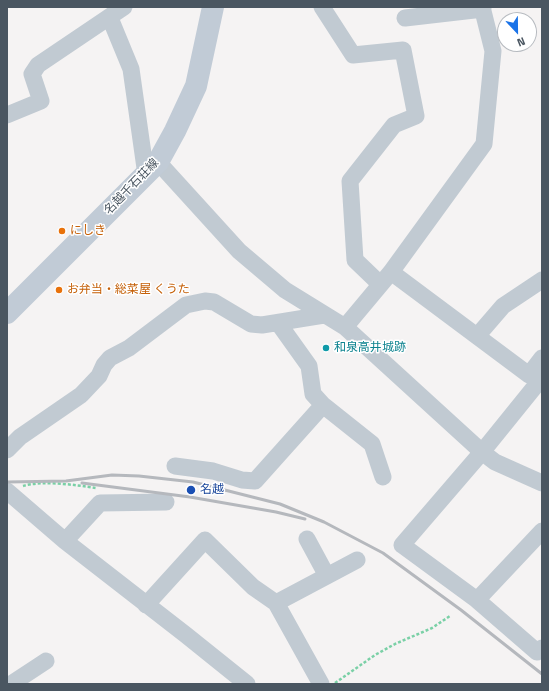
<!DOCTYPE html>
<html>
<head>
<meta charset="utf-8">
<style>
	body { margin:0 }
	#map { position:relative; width:549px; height:691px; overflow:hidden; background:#f5f3f3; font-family:"Titillium Web",sans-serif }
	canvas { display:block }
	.frame { position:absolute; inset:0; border:8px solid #4a5661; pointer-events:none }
	.north { position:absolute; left:497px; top:12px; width:40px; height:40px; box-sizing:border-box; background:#fff; border:1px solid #b7bbc0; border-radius:50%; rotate:158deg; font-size:11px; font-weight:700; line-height:16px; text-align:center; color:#4a5661 }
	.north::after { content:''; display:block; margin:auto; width:14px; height:18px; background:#1a73e8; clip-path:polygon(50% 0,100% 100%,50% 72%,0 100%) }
</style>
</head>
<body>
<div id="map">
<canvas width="549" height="691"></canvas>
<div class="frame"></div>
<div class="north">N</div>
</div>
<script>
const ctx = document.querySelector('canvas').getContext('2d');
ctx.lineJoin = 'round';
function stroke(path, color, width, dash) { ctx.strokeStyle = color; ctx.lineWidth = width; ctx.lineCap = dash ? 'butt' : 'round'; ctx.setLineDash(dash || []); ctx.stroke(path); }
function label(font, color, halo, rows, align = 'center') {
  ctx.font = font + ' "Titillium Web","Noto Sans JP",sans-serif'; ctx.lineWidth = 3; ctx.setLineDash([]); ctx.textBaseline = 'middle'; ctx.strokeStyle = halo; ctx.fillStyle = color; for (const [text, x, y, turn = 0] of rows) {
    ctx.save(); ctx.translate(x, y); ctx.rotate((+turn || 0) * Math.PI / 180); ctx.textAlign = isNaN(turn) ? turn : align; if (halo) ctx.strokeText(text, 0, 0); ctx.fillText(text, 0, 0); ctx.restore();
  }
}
stroke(new Path2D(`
	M 23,486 C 42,480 76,485 96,488
	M 335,683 L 375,655 L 395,644 L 432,628 L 450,616`), '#7ad0a6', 2.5, [3, 2]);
stroke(new Path2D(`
	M 322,7 L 353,55 L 403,50 L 416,116 L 394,125 L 350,181 L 355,260 L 380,284
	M 110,18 L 131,69 L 146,175
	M 405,18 L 483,9
	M 7,115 L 41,101 L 32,74 L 38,65 L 124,7
	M 158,162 L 239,251 L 285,290 L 345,327 L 482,452 L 495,462 L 542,483
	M 391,272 L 529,375 L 542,379
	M 345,327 L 391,272 L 484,144 L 493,51 L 482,7
	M 478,335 L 503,306 L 542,280
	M 529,375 L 542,358
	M 541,379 L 482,452 L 402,545 L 477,600 L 537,652 L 542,648
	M 323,405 L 372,444 L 383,477
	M 7,450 L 20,437 L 81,395 L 99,376 L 104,365 L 110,358 L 129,348 L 186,305 L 205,301 L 214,302 L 251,324 L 262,325 L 324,315
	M 175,466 L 213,471 L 242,480 L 255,481 L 323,405 L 313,394 L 309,366 L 279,324
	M 7,491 L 65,541 L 186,635 L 247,684
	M 307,539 L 327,576
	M 65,541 L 100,503 L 166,502
	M 477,600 L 542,531
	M 276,603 L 357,560
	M 146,605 L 205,540 L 253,587 L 276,603 L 321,684
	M 11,684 L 46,661`), '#c1cad2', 17);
stroke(new Path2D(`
	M 7,313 L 158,162 L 175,131 L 196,86 L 213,7`), '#c1cbd6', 22);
stroke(new Path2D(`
	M 7,482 L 66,481 L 112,475 L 139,476 L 193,482 L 280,504 L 324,522 L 383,553 L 461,610 L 542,674
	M 82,483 L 190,497 L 276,512 L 305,519`), '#b5b8bd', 3);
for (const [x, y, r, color] of [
	[62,231,4,"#e8710a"],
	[59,290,4,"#e8710a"],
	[326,348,4,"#0f9aa8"],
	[191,490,5,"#1a4fb4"]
]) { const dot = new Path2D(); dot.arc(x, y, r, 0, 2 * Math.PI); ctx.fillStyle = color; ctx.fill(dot); stroke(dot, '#fff', 1.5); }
label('12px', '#4a5661', '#fff', [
	["名越千石荘線",132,187,-46]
]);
label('12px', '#c56008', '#fff', [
	["にしき",70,231],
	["お弁当・総菜屋 くうた",67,290]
], 'left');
label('12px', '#0d838f', '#fff', [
	["和泉高井城跡",334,348]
], 'left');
label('12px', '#164399', '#fff', [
	["名越",200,490]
], 'left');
</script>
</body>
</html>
